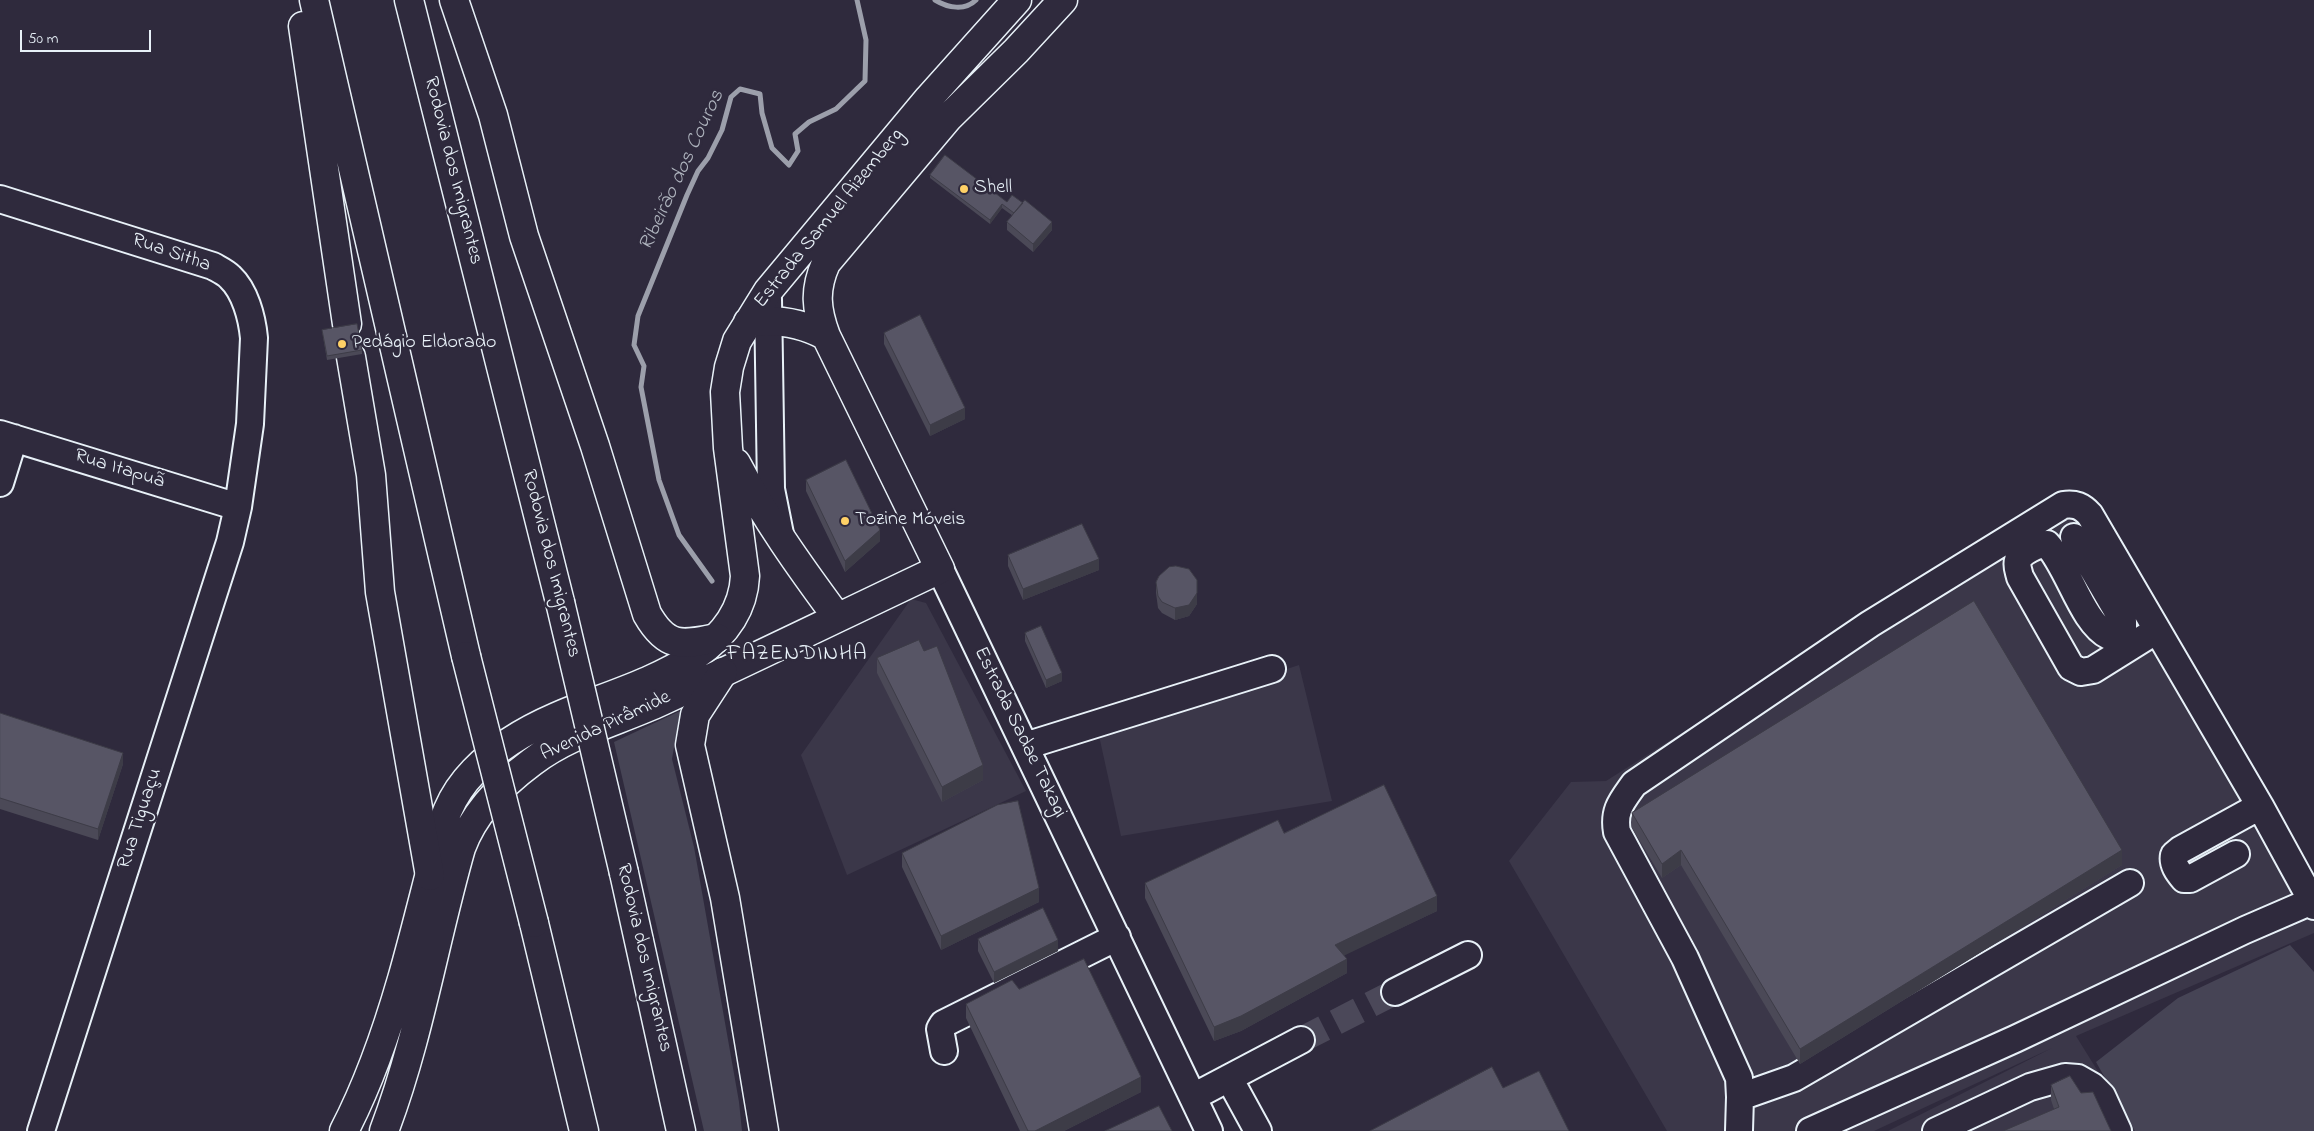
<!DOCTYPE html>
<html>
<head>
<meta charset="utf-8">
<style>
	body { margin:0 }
	#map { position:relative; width:2314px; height:1131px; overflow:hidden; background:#2f2a3d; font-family:"Indie Flower",sans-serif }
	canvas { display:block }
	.scale { position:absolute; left:20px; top:30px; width:131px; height:22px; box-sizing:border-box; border:2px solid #e8f1f8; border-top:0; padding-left:6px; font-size:15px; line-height:18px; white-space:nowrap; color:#e8f1f8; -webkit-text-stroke:4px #2f2a3d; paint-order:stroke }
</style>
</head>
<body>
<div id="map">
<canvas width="2314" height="1131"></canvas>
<div class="scale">50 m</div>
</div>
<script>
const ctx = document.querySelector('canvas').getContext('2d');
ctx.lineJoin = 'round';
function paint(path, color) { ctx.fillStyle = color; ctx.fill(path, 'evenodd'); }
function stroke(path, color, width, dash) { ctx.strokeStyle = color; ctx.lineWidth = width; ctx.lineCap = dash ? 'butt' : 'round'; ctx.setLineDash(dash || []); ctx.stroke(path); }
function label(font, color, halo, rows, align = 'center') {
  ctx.font = font + ' "Indie Flower",sans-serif'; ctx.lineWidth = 5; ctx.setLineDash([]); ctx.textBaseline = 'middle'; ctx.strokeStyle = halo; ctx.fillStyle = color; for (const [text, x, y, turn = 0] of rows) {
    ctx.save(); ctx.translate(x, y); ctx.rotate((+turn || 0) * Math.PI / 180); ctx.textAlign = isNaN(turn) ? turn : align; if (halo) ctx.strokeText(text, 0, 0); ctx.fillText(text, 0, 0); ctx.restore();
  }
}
paint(new Path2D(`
	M 2066,489 L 2314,881 L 2314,933 L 2076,1036 L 2135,1131 L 1888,1131 L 2052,1048 L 1874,1131 L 1667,1131 L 1509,861 L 1571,782 L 1606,781 Z
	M 911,599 L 926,603 L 1026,791 L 847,875 L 801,755 Z
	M 1299,665 L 1332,801 L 1121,836 L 1098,731 Z`), '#3b3749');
paint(new Path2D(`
	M 680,711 L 672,759 L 694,847 L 739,1102 L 742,1131 L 704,1131 L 614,742 Z
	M 2290,945 L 2314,972 L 2314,1131 L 2135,1131 L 2096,1062 L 2178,998 Z`), '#464455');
stroke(new Path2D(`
	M 935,0 C 948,8 965,11 976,0
	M 712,581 L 679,535 L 659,480 L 641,387 L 644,366 L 634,345 L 638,316 L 687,195 L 698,171 L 708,158 L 722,130 L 731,97 L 740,89 L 760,94 L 762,113 L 772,148 L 789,165 L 798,151 L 795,134 L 809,122 L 836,109 L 865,81 L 866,40 L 857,0`), '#9c9fab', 5);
stroke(new Path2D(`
	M 1301,1040 L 1395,992`), '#4b4859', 26, [26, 13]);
const minor = new Path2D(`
	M 0,199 L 213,266 C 218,269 225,272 230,277 C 245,291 252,317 254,338 L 250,424 L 238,507 L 230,542 L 41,1131
	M 768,299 L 771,489 L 780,534
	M 0,434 L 238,507
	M 0,483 L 14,438
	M 2074,537 L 2123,621 L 2123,627 L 2116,634 L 2109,636 C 2082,623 2069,568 2047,544 C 2038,544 2022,551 2018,560 C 2016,566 2019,572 2020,577 L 2071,667 L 2081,672 L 2093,670 L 2157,630
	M 940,569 L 1209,1131
	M 1025,746 L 1272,669
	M 2236,854 L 2190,879 L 2184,879 C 2178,872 2172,864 2174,855 L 2180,850 L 2260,806
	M 1395,992 L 1468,955
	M 944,1051 L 940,1029 L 943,1024 L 1117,937
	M 1229,1078 L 1258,1131
	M 1193,1097 L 1301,1040
	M 1740,1097 L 1794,1078 L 2130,883
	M 1739,1131 L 1740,1097 L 1739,1078 L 1685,958 L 1617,832 C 1613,810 1622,801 1634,784 L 1870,624 L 2063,505 C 2075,503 2082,506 2090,515 L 2260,806 L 2312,901
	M 1810,1131 L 2015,1039 L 2245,930 L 2312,901 L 2314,906
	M 1936,1131 L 2030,1087 L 2065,1077 L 2078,1078 L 2092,1086 L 2102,1096 L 2118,1131`);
const major = new Path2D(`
	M 748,322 C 775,319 801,322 826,336
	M 736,463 C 765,518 800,567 837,617
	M 344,1131 C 369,1083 387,1031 402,979 C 412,944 421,908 430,873 C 441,832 443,803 474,771 C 497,747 526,730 556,717 C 621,688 741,664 745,576 L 728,448 L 725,392 L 729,367 L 737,341 L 768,291 L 929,98 L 1017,0
	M 384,1131 C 419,1039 434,942 461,848 C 474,812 501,785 532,762 C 570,733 619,721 662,701 C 755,658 847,613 940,569 L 826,336 C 816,309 814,290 826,263 L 948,118 L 1016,51 L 1063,0`);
const highway = new Path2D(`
	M 314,0 L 466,656
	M 409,0 L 560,602
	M 454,0 L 493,115 L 524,236 L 595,446 L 647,614 C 667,649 682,645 717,638
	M 303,26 L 347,324
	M 351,357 L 371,475 L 380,592 L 430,876
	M 723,672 L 695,715 L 690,745 L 725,898 L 764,1131
	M 624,873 L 681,1131
	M 534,923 L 584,1131`);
stroke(minor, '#e8f1f8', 30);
stroke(major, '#e8f1f8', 31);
stroke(highway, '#e8f1f8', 31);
stroke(minor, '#2f2a3d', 26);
stroke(major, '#2f2a3d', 28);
stroke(highway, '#2f2a3d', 28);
const highwayBridge = new Path2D(`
	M 560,602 L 624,873
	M 466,656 L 534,923`);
stroke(highwayBridge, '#e8f1f8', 31, []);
stroke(highwayBridge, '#2f2a3d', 28);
paint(new Path2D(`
	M 930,175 L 1007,202 L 1052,230 L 1033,252 L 1007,230 L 1007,222 L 1013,216 L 1002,208 L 990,224 L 930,178 Z
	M 322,330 L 362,350 L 362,354 L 327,360 Z
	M 884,333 L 965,419 L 930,436 L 884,344 Z
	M 806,480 L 880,541 L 845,572 L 806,491 Z
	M 1008,555 L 1099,570 L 1023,600 L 1008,566 Z
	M 1156,582 L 1197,604 L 1189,616 L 1175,620 L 1162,613 L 1158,608 L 1156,593 Z
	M 1025,633 L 1062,681 L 1046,688 L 1025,641 Z
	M 924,651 L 983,780 L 942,802 L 877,673 L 877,658 Z
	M 0,713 L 123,764 L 98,840 L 0,809 Z
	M 1632,813 L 2122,865 L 1800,1064 L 1681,865 L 1662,878 L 1632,828 Z
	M 1284,833 L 1437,911 L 1344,955 L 1347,973 L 1241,1031 L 1214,1041 L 1145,898 L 1145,883 Z
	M 902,853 L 1039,902 L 941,950 L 902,867 Z
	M 978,939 L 1058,951 L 994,983 L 978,951 Z
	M 1019,989 L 1141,1092 L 1064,1131 L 1020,1131 L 966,1018 L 966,1004 Z
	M 2051,1085 L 2081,1093 L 2111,1131 L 2054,1109 L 2051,1100 Z`), '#4b4957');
paint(new Path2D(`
	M 1002,204 L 1002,208 L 990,224 L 990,220 Z
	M 1052,222 L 1052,230 L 1033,252 L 1033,244 Z
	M 965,408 L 965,419 L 930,436 L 930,425 Z
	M 880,530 L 880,541 L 845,572 L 845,561 Z
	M 1099,559 L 1099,570 L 1023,600 L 1023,589 Z
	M 1197,593 L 1197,604 L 1189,616 L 1175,620 L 1175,608 Z
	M 1062,673 L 1062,681 L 1046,688 L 1046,680 Z
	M 123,753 L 123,764 L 98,840 L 98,829 Z
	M 983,765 L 983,780 L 942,802 L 942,787 Z
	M 1681,850 L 1681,865 L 1662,878 L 1662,864 Z
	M 2122,850 L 2122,865 L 1800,1064 L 1800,1049 Z
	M 1039,888 L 1039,902 L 941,950 L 941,936 Z
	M 1437,896 L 1437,911 L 1335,960 L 1335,945 Z
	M 1058,940 L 1058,951 L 994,983 L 994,972 Z
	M 1347,959 L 1347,973 L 1241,1031 L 1214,1041 L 1214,1027 Z
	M 1141,1077 L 1141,1092 L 1064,1131 L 1035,1131 Z`), '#3d3c47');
const building = new Path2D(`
	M 945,155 L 1007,202 L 1012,195 L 1023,203 L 1014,213 L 1002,204 L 990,220 L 930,175 Z
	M 1025,200 L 1052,222 L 1033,244 L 1007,222 Z
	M 920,315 L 965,408 L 930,425 L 884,333 Z
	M 357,324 L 362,350 L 327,356 L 322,330 Z
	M 846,460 L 880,530 L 845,561 L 806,480 Z
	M 1082,524 L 1099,559 L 1023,589 L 1008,555 Z
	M 1176,566 L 1189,569 L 1197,580 L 1197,593 L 1189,605 L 1175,608 L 1162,602 L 1158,596 L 1156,582 L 1159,576 L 1169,567 Z
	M 1974,601 L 2122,850 L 1800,1049 L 1681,850 L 1662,864 L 1632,813 Z
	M 1041,626 L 1062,673 L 1046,680 L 1025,633 Z
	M 919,640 L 924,651 L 937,646 L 983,765 L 942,787 L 877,658 Z
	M 0,713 L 123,753 L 98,829 L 0,798 Z
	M 1384,785 L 1437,896 L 1335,945 L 1347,959 L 1241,1016 L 1214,1027 L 1145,883 L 1278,820 L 1284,833 Z
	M 1018,801 L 1039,888 L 941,936 L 902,853 L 997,805 Z
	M 1043,908 L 1058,940 L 994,972 L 978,939 Z
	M 1084,959 L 1141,1077 L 1035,1131 L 1028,1131 L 966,1004 L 1012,980 L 1019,989 Z
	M 1492,1067 L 1503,1088 L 1539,1071 L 1569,1131 L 1370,1131 Z
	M 2070,1076 L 2081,1093 L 2093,1092 L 2111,1131 L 2003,1131 L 2059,1107 L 2051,1085 Z
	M 1159,1106 L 1172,1131 L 1105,1131 Z`);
paint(building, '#575565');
stroke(building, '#3d3c47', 1);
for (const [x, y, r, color] of [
	[964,189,5,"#ffd166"],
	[342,344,5,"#ffd166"],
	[845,521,5,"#ffd166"]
]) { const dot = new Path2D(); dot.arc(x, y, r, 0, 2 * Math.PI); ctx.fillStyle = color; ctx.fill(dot); stroke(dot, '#2f2a3d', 2); }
label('20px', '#e8f1f8', '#2f2a3d', [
	["Rodovia dos Imigrantes",452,171,76],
	["Estrada Samuel Aizemberg",830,219,-51],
	["Rua Sitha",171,254,19],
	["Rua Itapuã",119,470,17],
	["Rodovia dos Imigrantes",550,564,76],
	["Avenida Pirâmide",606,727,-25],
	["Estrada Sadae Takagi",1019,733,64],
	["Rua Tiguaçu",141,819,-72],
	["Rodovia dos Imigrantes",643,958,77]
]);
label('20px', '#e8f1f8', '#2f2a3d', [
	["Shell",974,189],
	["Pedágio Eldorado",352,344],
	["Tozine Móveis",855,521]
], 'left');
label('italic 21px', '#afb4be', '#2f2a3d', [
	["Ribeirão dos Couros",683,171,-65]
]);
ctx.letterSpacing = '1px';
label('22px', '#e8f1f8', '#2f2a3d', [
	["FAZENDINHA",797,655]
]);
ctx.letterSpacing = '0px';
</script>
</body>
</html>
